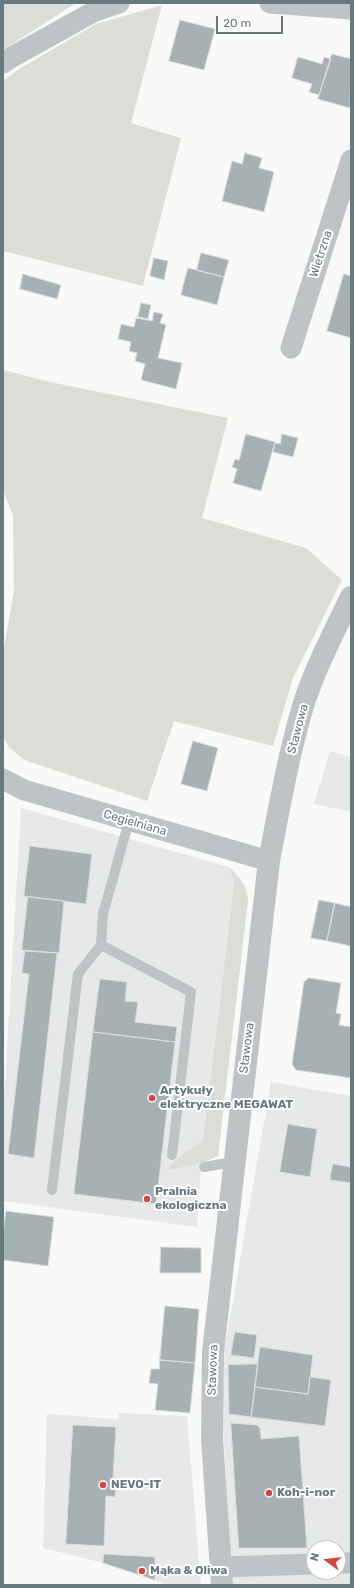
<!DOCTYPE html>
<html>
<head>
<meta charset="utf-8">
<style>
	body { margin:0 }
	#map { position:relative; width:354px; height:1588px; overflow:hidden; background:#f9f9f8; font-family:Rubik,sans-serif }
	canvas { display:block }
	.frame { position:absolute; inset:0; border:4px solid #667a80; pointer-events:none }
	.north { position:absolute; left:306px; top:1540px; width:40px; height:40px; box-sizing:border-box; background:#fff; border:1px solid #c2cacc; border-radius:50%; rotate:285deg; font-size:11px; font-weight:700; line-height:16px; text-align:center; color:#667a80 }
	.north::after { content:''; display:block; margin:auto; width:14px; height:18px; background:#d5453c; clip-path:polygon(50% 0,100% 100%,50% 72%,0 100%) }
	.scale { position:absolute; left:216px; top:16px; width:67px; height:18px; box-sizing:border-box; border:2px solid #667a80; border-top:0; padding-left:5px; font-size:12px; line-height:14px; white-space:nowrap; color:#667a80; -webkit-text-stroke:3px #fff; paint-order:stroke }
</style>
</head>
<body>
<div id="map">
<canvas width="354" height="1588"></canvas>
<div class="frame"></div>
<div class="north">N</div>
<div class="scale">20 m</div>
</div>
<script>
const ctx = document.querySelector('canvas').getContext('2d');
ctx.lineJoin = 'round';
function paint(path, color) { ctx.fillStyle = color; ctx.fill(path, 'evenodd'); }
function stroke(path, color, width, dash) { ctx.strokeStyle = color; ctx.lineWidth = width; ctx.lineCap = dash ? 'butt' : 'round'; ctx.setLineDash(dash || []); ctx.stroke(path); }
function label(font, color, halo, rows, align = 'center') {
  ctx.font = font + ' Rubik,sans-serif'; ctx.lineWidth = 4; ctx.setLineDash([]); ctx.textBaseline = 'middle'; ctx.strokeStyle = halo; ctx.fillStyle = color; for (const [text, x, y, turn = 0] of rows) {
    ctx.save(); ctx.translate(x, y); ctx.rotate((+turn || 0) * Math.PI / 180); ctx.textAlign = isNaN(turn) ? turn : align; if (halo) ctx.strokeText(text, 0, 0); ctx.fillText(text, 0, 0); ctx.restore();
  }
}
paint(new Path2D(`
	M 330,751 L 351,757 L 351,812 L 314,804 Z
	M 21,808 L 229,867 L 234,884 L 203,1140 L 197,1227 L 3,1201 L 3,1118 Z
	M 271,1082 L 351,1096 L 351,1585 L 230,1585 L 221,1369 ZM 314,1548 L 338,1548 L 338,1572 L 314,1572 Z
	M 119,1413 L 187,1416 L 201,1585 L 168,1585 L 103,1563 L 43,1548 L 47,1414 L 118,1419 Z`), '#e7e9e8');
paint(new Path2D(`
	M 3,3 L 76,3 L 3,50 Z
	M 162,5 L 131,123 L 181,138 L 143,286 L 3,251 L 3,81 L 19,69 L 96,24 Z
	M 3,370 L 50,382 L 228,418 L 202,518 L 306,548 L 342,580 L 293,678 L 273,746 L 174,721 L 147,801 L 24,760 L 9,747 L 3,737 L 3,654 L 14,590 L 13,516 L 3,490 Z
	M 229,867 C 240,878 247,885 248,901 L 218,1156 L 204,1162 L 169,1170 L 169,1165 L 203,1140 L 234,884 Z`), '#dbded7');
const building = new Path2D(`
	M 180,20 L 215,29 L 204,70 L 169,61 Z
	M 332,54 L 351,59 L 350,108 L 318,99 Z
	M 298,57 L 322,64 L 324,57 L 331,59 L 319,95 L 309,92 L 312,84 L 292,78 Z
	M 245,153 L 262,158 L 259,168 L 274,172 L 264,212 L 222,201 L 232,161 L 242,164 Z
	M 201,253 L 229,260 L 224,277 L 197,270 Z
	M 154,258 L 168,261 L 164,280 L 150,276 Z
	M 188,268 L 224,277 L 217,305 L 181,295 Z
	M 23,274 L 61,285 L 57,299 L 20,289 Z
	M 344,274 L 351,276 L 351,338 L 327,331 Z
	M 141,303 L 151,305 L 148,319 L 138,317 Z
	M 154,312 L 163,314 L 160,323 L 166,325 L 158,358 L 182,363 L 176,389 L 141,380 L 145,364 L 135,361 L 137,353 L 129,351 L 131,342 L 118,339 L 121,324 L 134,327 L 136,318 L 152,321 Z
	M 246,434 L 275,442 L 261,491 L 233,483 L 237,469 L 232,467 L 235,459 L 239,460 Z
	M 282,434 L 298,438 L 293,457 L 273,452 L 275,443 L 280,444 Z
	M 193,741 L 218,748 L 207,791 L 181,784 Z
	M 30,846 L 92,854 L 86,904 L 24,896 Z
	M 28,897 L 64,901 L 59,953 L 22,950 Z
	M 319,900 L 335,903 L 327,941 L 311,938 Z
	M 335,903 L 351,907 L 351,946 L 327,941 Z
	M 25,951 L 57,953 L 34,1158 L 8,1154 L 29,974 L 22,973 Z
	M 309,978 L 341,983 L 336,1013 L 341,1014 L 339,1025 L 351,1027 L 351,1078 L 296,1070 L 292,1064 L 304,982 Z
	M 100,979 L 127,982 L 125,1001 L 138,1002 L 135,1022 L 177,1027 L 175,1042 L 93,1032 Z
	M 93,1032 L 175,1042 L 156,1204 L 74,1194 Z
	M 288,1124 L 317,1129 L 310,1177 L 280,1172 Z
	M 333,1164 L 351,1167 L 351,1183 L 330,1180 Z
	M 6,1211 L 54,1217 L 48,1266 L 3,1260 L 3,1236 Z
	M 161,1247 L 201,1248 L 201,1273 L 160,1273 Z
	M 165,1306 L 199,1309 L 195,1363 L 160,1360 Z
	M 235,1332 L 257,1335 L 254,1358 L 231,1355 Z
	M 260,1347 L 313,1355 L 308,1394 L 255,1387 Z
	M 160,1360 L 195,1363 L 190,1413 L 155,1410 L 158,1384 L 149,1383 L 151,1369 L 159,1369 Z
	M 258,1364 L 251,1417 L 229,1414 L 228,1365 Z
	M 310,1377 L 331,1380 L 325,1426 L 251,1417 L 255,1387 L 308,1394 Z
	M 231,1423 L 257,1425 L 260,1428 L 261,1439 L 299,1436 L 307,1548 L 239,1548 Z
	M 73,1425 L 116,1427 L 113,1478 L 116,1478 L 115,1497 L 106,1496 L 104,1546 L 66,1544 Z
	M 104,1554 L 155,1557 L 155,1580 L 103,1563 Z`);
paint(building, '#a6b1b4');
stroke(building, '#dbdbda', 1);
stroke(new Path2D(`
	M 101,945 L 191,992 L 172,1155
	M 204,1167 L 234,1162
	M 52,1190 L 78,974 L 101,945 L 103,914 L 129,821`), '#bec4c6', 10);
stroke(new Path2D(`
	M 270,3 L 351,9
	M 3,63 L 12,57 L 95,11 L 119,3
	M 291,348 L 351,160
	M 3,779 L 24,790 L 269,861
	M 338,1563 L 351,1563
	M 221,1567 L 314,1564`), '#bec4c6', 21);
stroke(new Path2D(`
	M 222,1585 L 212,1439 L 213,1352 L 269,861 C 279,809 288,757 303,706 C 315,668 334,632 351,597`), '#bec4c6', 22);
for (const [x, y, r, color] of [
	[152,1098,4,"#d5453c"],
	[147,1199,4,"#d5453c"],
	[103,1485,4,"#d5453c"],
	[269,1493,4,"#d5453c"],
	[142,1571,4,"#d5453c"]
]) { const dot = new Path2D(); dot.arc(x, y, r, 0, 2 * Math.PI); ctx.fillStyle = color; ctx.fill(dot); stroke(dot, '#fff', 1.5); }
label('12px', '#667a80', '#fff', [
	["Wietrzna",321,254,-72],
	["Stawowa",298,729,-75],
	["Cegielniana",135,823,16],
	["Stawowa",247,1048,-83],
	["Stawowa",213,1370,-88]
]);
label('bold 12px', '#667a80', '#fff', [
	["Artykuły",160,1091],
	["elektryczne MEGAWAT",160,1105],
	["Pralnia",155,1192],
	["ekologiczna",155,1206],
	["NEVO-IT",111,1485],
	["Koh-i-nor",277,1493],
	["Mąka & Oliwa",150,1571]
], 'left');
</script>
</body>
</html>
